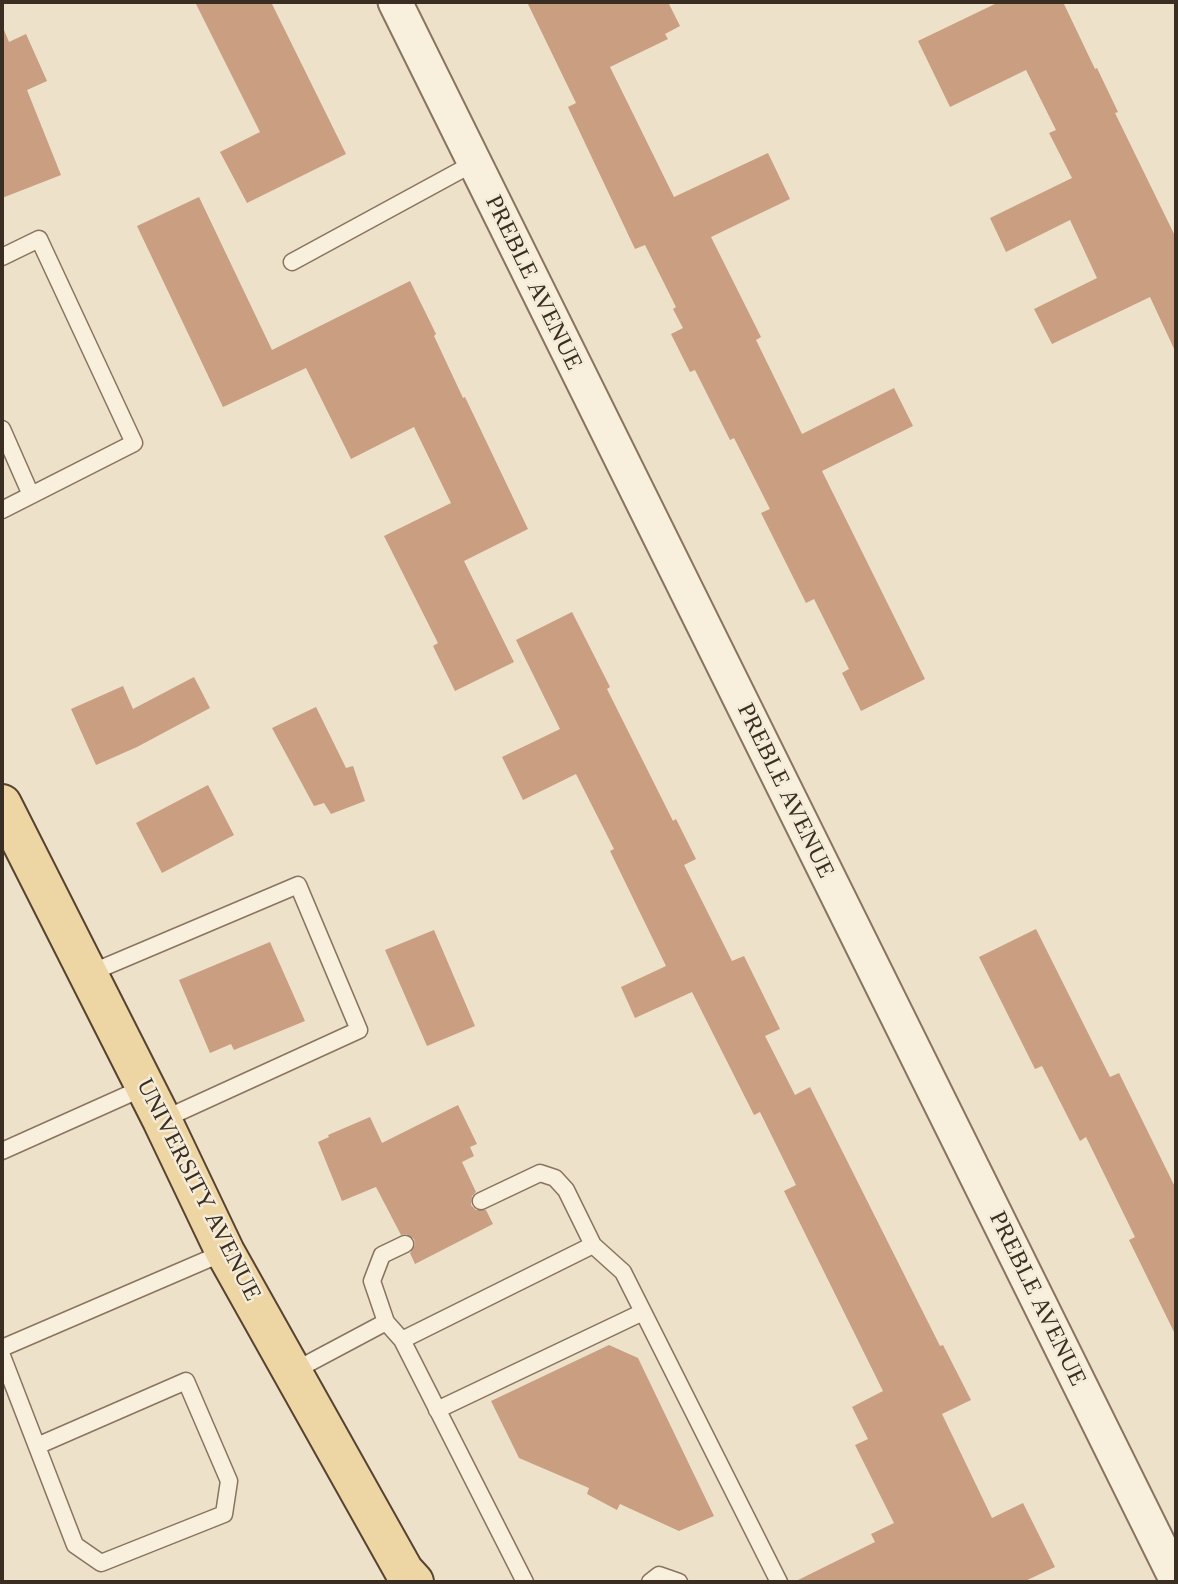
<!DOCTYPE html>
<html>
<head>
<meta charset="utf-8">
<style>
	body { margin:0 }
	#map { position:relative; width:1178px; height:1584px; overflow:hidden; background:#ede1c9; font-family:Georgia,serif }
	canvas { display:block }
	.frame { position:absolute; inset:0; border:4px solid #3a2d21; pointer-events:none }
</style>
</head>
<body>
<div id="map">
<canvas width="1178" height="1584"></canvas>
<div class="frame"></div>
</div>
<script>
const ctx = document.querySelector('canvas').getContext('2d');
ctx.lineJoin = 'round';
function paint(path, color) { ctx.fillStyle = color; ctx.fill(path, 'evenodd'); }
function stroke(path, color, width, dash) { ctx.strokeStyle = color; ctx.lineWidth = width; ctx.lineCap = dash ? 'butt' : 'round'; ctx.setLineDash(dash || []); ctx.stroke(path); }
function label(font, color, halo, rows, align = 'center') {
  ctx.font = font + ' Georgia,serif'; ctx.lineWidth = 5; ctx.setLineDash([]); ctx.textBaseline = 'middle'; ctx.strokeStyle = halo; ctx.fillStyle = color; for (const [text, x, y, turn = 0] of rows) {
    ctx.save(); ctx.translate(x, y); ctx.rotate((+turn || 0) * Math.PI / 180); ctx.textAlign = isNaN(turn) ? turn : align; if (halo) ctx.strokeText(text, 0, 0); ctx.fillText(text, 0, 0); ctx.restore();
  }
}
paint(new Path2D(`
	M 195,2 L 271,2 L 346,154 L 247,203 L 220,152 L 260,132 Z
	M 527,2 L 668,2 L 680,26 L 665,34 L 668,39 L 610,67 L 674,197 L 768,153 L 790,199 L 711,237 L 761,337 L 756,340 L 802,434 L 894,388 L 913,426 L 822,471 L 925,679 L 861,711 L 842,673 L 849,669 L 814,599 L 806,603 L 761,513 L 770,509 L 734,438 L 730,440 L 695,370 L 690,372 L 671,334 L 683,328 L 673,309 L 676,307 L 645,245 L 635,249 L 568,107 L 576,103 Z
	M 999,2 L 1063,2 L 1095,69 L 1097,68 L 1118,112 L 1115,113 L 1176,238 L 1176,353 L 1150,297 L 1052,344 L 1034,309 L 1097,278 L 1070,220 L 1006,252 L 990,218 L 1072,178 L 1049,133 L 1056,130 L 1026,70 L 950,107 L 918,41 Z
	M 4,30 L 9,42 L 26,34 L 47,81 L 27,90 L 61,175 L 2,198 L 2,31 Z
	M 199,197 L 272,350 L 410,281 L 436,334 L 434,336 L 463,398 L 465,397 L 528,529 L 464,561 L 514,662 L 455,691 L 433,646 L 438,643 L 384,536 L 451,503 L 414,427 L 351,459 L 306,368 L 223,407 L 137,226 Z
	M 572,612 L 610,687 L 607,689 L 673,821 L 676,819 L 696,859 L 684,865 L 732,961 L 744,956 L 780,1029 L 765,1036 L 795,1095 L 810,1087 L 940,1346 L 943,1345 L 971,1400 L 942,1414 L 992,1518 L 1023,1503 L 1055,1567 L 1023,1582 L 794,1582 L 875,1542 L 871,1534 L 894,1523 L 855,1445 L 868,1439 L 852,1407 L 883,1391 L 784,1191 L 796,1185 L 760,1112 L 754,1115 L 692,992 L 635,1018 L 621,987 L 666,966 L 610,851 L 614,849 L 576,774 L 523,800 L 502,757 L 560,729 L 516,640 Z
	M 194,677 L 210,708 L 137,747 L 96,765 L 71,709 L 123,686 L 133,709 Z
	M 316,707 L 346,768 L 353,766 L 365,801 L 331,814 L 324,803 L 314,806 L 272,728 Z
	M 208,785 L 234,835 L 162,873 L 136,823 Z
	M 1036,929 L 1110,1077 L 1119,1073 L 1176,1189 L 1176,1336 L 1129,1240 L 1135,1237 L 1086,1137 L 1080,1141 L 1042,1066 L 1035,1069 L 979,957 Z
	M 434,930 L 475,1026 L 427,1046 L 385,950 Z
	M 270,942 L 305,1021 L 234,1050 L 231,1044 L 210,1053 L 179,980 Z
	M 458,1105 L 477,1144 L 470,1147 L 474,1156 L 462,1162 L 476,1192 L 472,1196 L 471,1205 L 476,1210 L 486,1210 L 493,1224 L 415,1264 L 410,1253 L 415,1245 L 414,1239 L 406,1234 L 401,1235 L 376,1187 L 342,1201 L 318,1142 L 329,1137 L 328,1135 L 370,1117 L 382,1143 Z
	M 609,1345 L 638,1358 L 714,1516 L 679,1531 L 620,1504 L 617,1510 L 587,1494 L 589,1488 L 519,1458 L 491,1401 Z`), '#c99e81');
const service = new Path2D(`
	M 2,257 L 39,239 L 134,443 L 2,510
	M 292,262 L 474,163
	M 2,429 L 31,495
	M 88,974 L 298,885 L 359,1030 L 162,1120
	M 2,1151 L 145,1087
	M 481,1201 L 540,1173 L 555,1178 L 566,1190 L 593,1245 L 623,1272 L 779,1582
	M 386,1322 L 372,1281 L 382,1255 L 405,1244
	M 402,1340 L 593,1245
	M 2,1348 L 225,1252
	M 2,1356 L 75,1545 L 101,1563 L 224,1514 L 229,1481 L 186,1381 L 37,1446
	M 294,1371 L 386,1322 L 402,1340 L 525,1582
	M 437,1410 L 643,1312
	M 650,1582 L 659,1575 L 679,1582`);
const minor = new Path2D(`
	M 395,2 L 1176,1579`);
const primary = new Path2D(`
	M 2,804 L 162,1120 L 225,1252 L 404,1571 L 414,1582`);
stroke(service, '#88745f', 19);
stroke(minor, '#88745f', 37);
stroke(primary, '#574332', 42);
stroke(service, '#f8efdc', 16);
stroke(minor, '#f8efdc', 33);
stroke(primary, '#edd5a4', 38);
label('24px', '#3a2d21', '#f4ecd8', [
	["PREBLE AVENUE",533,283,64],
	["PREBLE AVENUE",785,791,64],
	["UNIVERSITY AVENUE",198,1190,63],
	["PREBLE AVENUE",1037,1299,64]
]);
</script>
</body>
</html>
